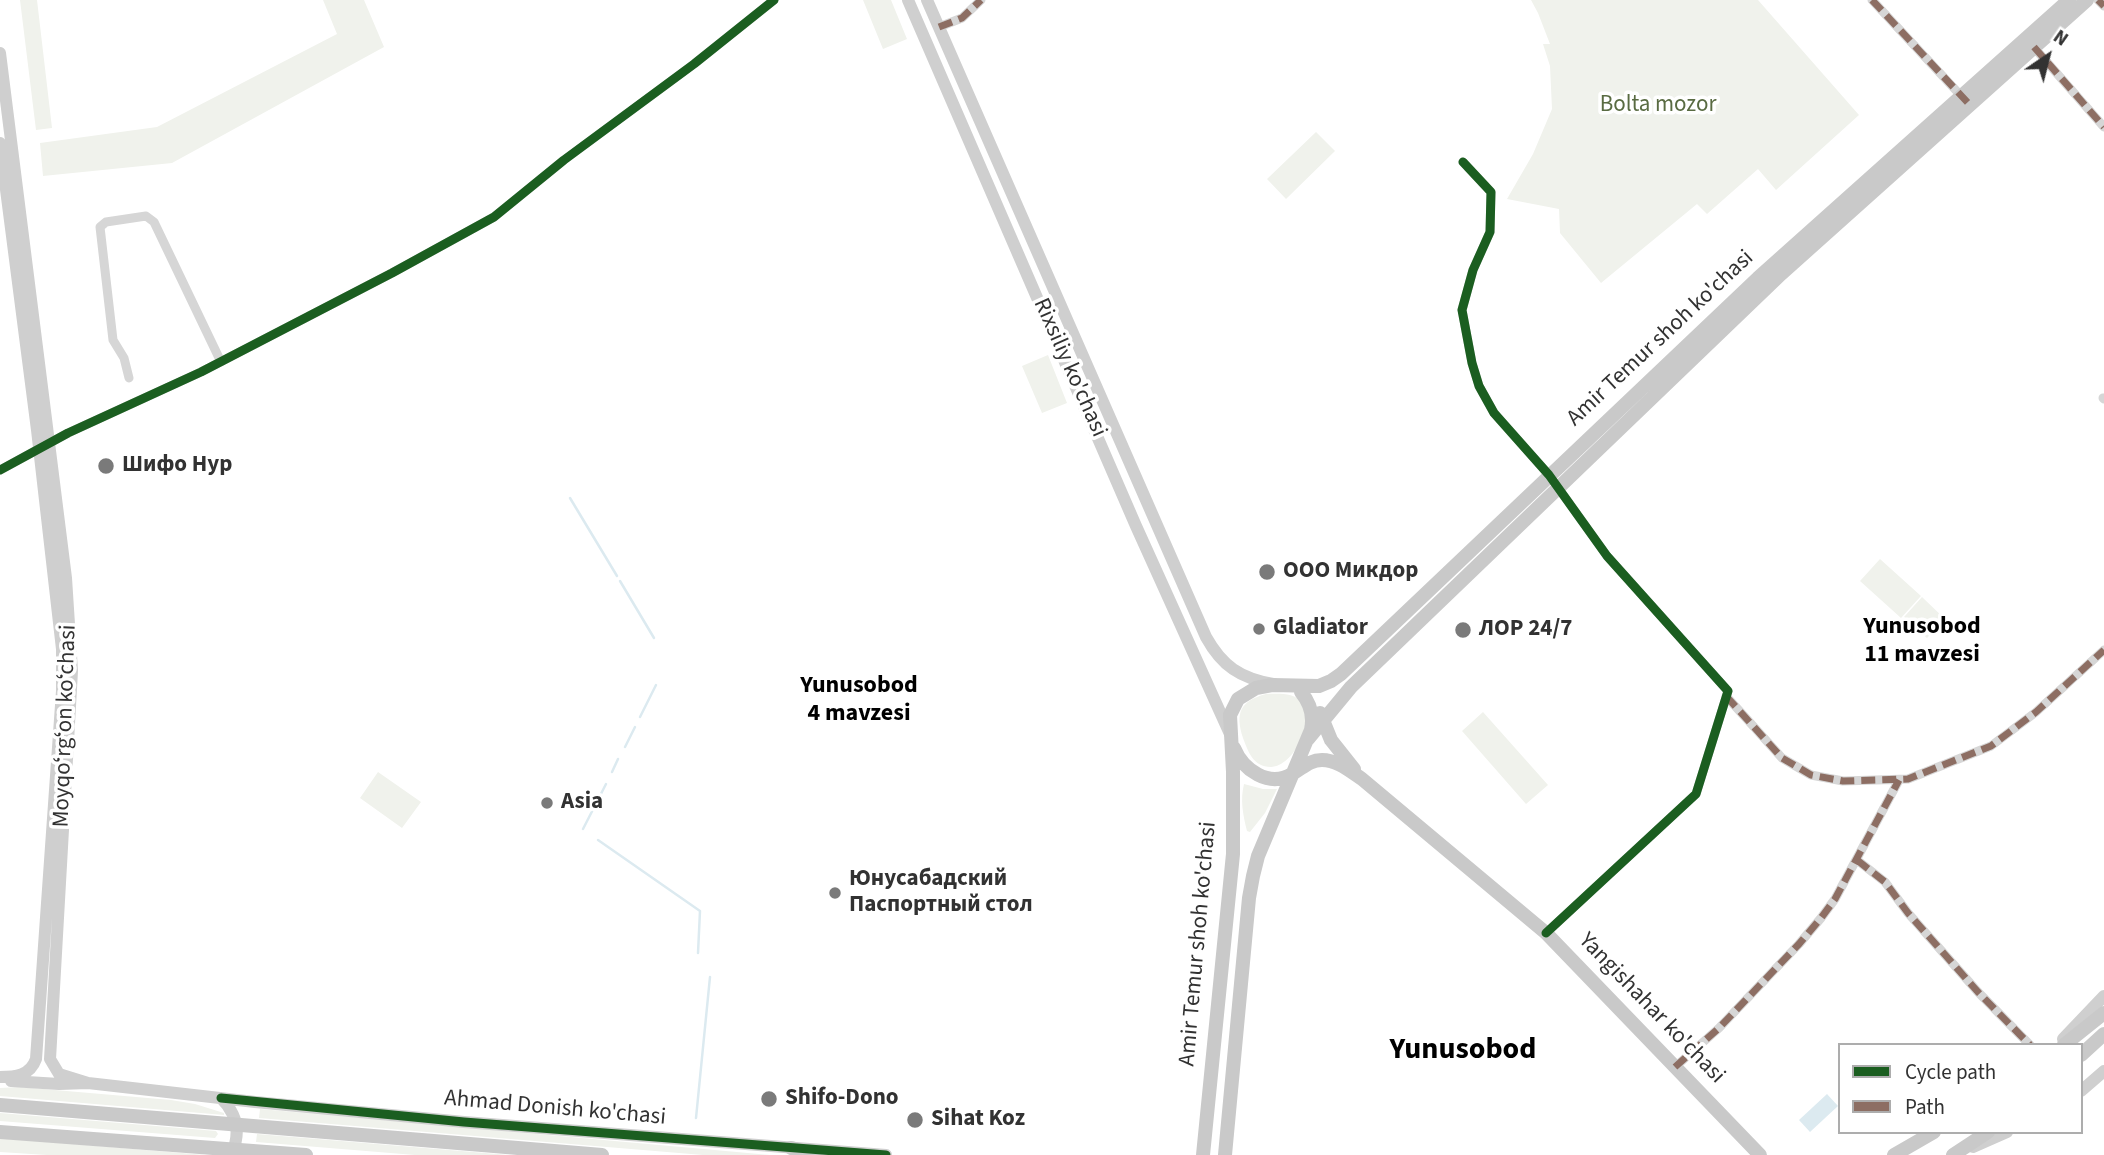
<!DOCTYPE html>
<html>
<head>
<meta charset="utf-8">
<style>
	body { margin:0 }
	#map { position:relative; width:2104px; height:1155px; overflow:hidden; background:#fff; font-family:"Source Sans 3",sans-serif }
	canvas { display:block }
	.legend { position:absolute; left:1838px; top:1043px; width:245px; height:91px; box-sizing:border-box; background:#fff; border:2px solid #adadad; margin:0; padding:9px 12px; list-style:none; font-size:21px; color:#323232 }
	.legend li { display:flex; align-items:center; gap:14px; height:35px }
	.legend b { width:35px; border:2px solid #adadad }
	.north { position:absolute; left:2013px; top:21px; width:70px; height:70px; -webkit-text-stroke:5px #fff; paint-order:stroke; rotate:35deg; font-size:19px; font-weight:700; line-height:28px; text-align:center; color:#323232 }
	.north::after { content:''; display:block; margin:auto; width:24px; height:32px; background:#323232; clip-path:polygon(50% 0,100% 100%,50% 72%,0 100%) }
</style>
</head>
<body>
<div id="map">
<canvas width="2104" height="1155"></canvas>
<ul class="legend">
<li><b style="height:9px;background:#1b5e20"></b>Cycle path</li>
<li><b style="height:9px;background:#8d6e63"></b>Path</li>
</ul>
<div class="north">N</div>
</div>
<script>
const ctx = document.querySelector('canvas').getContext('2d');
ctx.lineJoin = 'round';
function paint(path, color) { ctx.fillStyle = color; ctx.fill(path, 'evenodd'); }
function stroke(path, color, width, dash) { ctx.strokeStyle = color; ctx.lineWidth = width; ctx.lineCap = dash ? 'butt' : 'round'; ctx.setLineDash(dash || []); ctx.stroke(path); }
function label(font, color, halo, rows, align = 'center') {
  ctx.font = font + ' "Source Sans 3",sans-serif'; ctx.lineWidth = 7; ctx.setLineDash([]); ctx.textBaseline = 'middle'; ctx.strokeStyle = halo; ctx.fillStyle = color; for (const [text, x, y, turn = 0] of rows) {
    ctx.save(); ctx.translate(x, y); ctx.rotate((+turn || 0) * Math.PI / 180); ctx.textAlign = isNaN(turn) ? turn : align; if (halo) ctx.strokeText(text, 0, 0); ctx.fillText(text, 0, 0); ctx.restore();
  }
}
paint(new Path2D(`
	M 20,0 L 37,0 L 52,128 L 36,130 Z
	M 323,0 L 364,0 L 384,47 L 172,163 L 43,176 L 40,143 L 157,127 L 337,34 Z
	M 863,0 L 891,0 L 907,39 L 883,49 Z
	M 1531,0 L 1758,0 L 1859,115 L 1776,190 L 1758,169 L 1707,214 L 1697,204 L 1601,283 L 1560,233 L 1559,209 L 1507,199 L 1533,154 L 1552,109 L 1550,66 L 1543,44 L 1550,44 L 1538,13 Z
	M 1316,132 L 1335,151 L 1286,199 L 1267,179 Z
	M 1048,355 L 1067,403 L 1042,413 L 1022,366 Z
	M 1880,559 L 1921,596 L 1901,618 L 1860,581 Z
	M 1922,597 L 1945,619 L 1927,638 L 1904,617 Z
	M 1266,694 C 1277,694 1295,692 1302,703 C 1315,722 1294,766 1271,767 C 1253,767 1248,751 1243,738 C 1235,713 1240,701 1266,694 Z
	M 1483,712 L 1548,785 L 1526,804 L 1462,731 Z
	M 378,772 L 421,802 L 402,828 L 360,798 Z
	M 1244,784 L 1263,789 L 1277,789 L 1265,813 L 1250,832 L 1247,831 C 1243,815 1240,800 1244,784 Z
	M 20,1087 L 171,1100 L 195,1104 L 224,1113 L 224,1115 L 0,1096 L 0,1088 Z
	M 260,1109 L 770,1155 L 703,1155 L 259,1118 Z
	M 0,1113 L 216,1131 L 218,1134 L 215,1138 L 0,1121 Z
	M 257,1134 L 509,1155 L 415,1155 L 256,1142 Z
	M 0,1138 L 206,1155 L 47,1155 L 0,1152 Z`), '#f0f2ec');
paint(new Path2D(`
	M 1827,1094 L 1838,1106 L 1810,1132 L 1799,1120 Z`), '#dceaf0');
stroke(new Path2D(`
	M 570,498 L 617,576
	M 620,581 L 654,638
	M 640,717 L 656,685
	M 625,747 L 635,727
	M 612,772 L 618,759
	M 583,829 L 606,784
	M 598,840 L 700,911 L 698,953
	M 696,1118 L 710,977`), '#dceaf0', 2.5);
stroke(new Path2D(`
	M 1872,0 L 1964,99
	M 2098,0 L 2104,6
	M 939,27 L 962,18 L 981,0
	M 2031,44 L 2104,127
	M 1463,162 L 1491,192 L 1490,232 L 1473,270 L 1462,310 L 1472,363 L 1479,386 L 1494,413 L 1549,475 L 1607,556 L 1728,691 L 1696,794 L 1546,933
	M 129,378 L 124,358 L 113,340 L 100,227 L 106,222 L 146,216 L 154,222 L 221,362
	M 2103,398 L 2104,399
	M 0,470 L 68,433 L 201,372 L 392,273 L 494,217 L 564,160 L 694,64 L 774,0
	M 1726,696 L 1782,758 L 1811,775 L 1843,781 L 1908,779 L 1991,746 L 2036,712 L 2104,650
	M 1857,860 L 1885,882 L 1908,913 L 1978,992 L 2030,1045
	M 1675,1067 L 1719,1028 L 1799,944 L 1821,918 L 1835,899 L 1899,780`), '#d6d6d6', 9);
stroke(new Path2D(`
	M 908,0 L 1136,526 L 1230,734
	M 927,0 L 1206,637 C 1222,666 1240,678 1273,684
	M 0,53 L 66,578 L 72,671 L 50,1059 L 59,1074 L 88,1083
	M 0,143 L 37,430 L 62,649 L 62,691 L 36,1059 C 30,1076 15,1077 0,1077
	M 2063,1039 L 2104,996
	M 11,1081 L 59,1084 L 88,1083 L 255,1102 L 464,1122 L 886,1155
	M 2081,1091 L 2104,1071
	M 221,1098 C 238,1115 241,1134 231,1155
	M 1973,1147 L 2007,1132`), '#cfcfcf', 12);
stroke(new Path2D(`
	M 1320,713 L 1331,740 L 1354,769
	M 1308,739 L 1351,687 L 1781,274 L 2087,0
	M 1234,748 C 1243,770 1269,788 1292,774 C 1303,768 1309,760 1322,760 C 1337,760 1350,771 1362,779 L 1546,933 L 1760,1155
	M 2064,1045 L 2104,1013
	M 2081,1055 L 2104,1034
	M 0,1105 L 602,1155
	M 0,1132 L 306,1155
	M 791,1148 L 815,1155
	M 1203,1155 L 1233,854 L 1233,772 L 1230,715 L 1238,699 L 1256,688 L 1272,685 L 1319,686 L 1331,681 L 1341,674 L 1758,278 L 2069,0
	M 1225,1155 L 1249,898 L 1253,876 L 1258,856 L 1311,730 C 1314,716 1311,704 1301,692
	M 1894,1155 L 1934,1132
	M 1953,1155 L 1988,1132`), '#c9c9c9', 14);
stroke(new Path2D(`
	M 1872,0 L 1970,105
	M 2098,0 L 2104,6
	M 939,27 L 962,18 L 981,0
	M 2034,47 L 2104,127
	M 1726,696 L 1782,758 L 1811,775 L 1843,781 L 1908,779 L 1991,746 L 2036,712 L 2104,650
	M 1857,860 L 1885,882 L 1908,913 L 1978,992 L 2030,1045
	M 1675,1067 L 1719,1028 L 1799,944 L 1821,918 L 1835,899 L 1899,780`), '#8d6e63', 7, [14, 7]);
stroke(new Path2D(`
	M 1463,162 L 1491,192 L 1490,232 L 1473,270 L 1462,310 L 1472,363 L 1479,386 L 1494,413 L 1549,475 L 1607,556 L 1728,691 L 1696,794 L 1546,933
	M 0,470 L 68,433 L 201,372 L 392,273 L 494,217 L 564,160 L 694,64 L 774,0
	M 221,1098 L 464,1122 L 886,1155`), '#1b5e20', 9);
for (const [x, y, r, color] of [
	[106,466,9,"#7a7a7a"],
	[1267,572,9,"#7a7a7a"],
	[1259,629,7,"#7a7a7a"],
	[1463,630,9,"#7a7a7a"],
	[547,803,7,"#7a7a7a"],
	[835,893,7,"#7a7a7a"],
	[769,1099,9,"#7a7a7a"],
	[915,1120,9,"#7a7a7a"]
]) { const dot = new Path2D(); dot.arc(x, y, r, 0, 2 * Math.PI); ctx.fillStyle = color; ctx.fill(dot); stroke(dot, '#fff', 2.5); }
label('23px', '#596b42', '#fff', [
	["Bolta mozor",1658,106]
]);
label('23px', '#323232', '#fff', [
	["Amir Temur shoh ko'chasi",1661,339,-43],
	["Rixsiliy ko'chasi",1069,368,66],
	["Moyqoʻrgʻon koʻchasi",66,726,-88],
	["Amir Temur shoh ko'chasi",1199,944,-85],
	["Yangishahar ko'chasi",1651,1009,46],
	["Ahmad Donish ko'chasi",555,1109,5]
]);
label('bold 23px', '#323232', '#fff', [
	["Шифо Нур",122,466],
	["ООО Микдор",1283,572],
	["Gladiator",1273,629],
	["ЛОР 24/7",1479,630],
	["Asia",561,803],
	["Юнусабадский",849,880],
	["Паспортный стол",849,906],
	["Shifo-Dono",785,1099],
	["Sihat Koz",931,1120]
], 'left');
label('bold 24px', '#000', '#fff', [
	["Yunusobod",1922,628],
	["11 mavzesi",1922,656],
	["Yunusobod",859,687],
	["4 mavzesi",859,715]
]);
label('bold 30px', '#000', '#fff', [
	["Yunusobod",1463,1051]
]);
</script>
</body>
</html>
